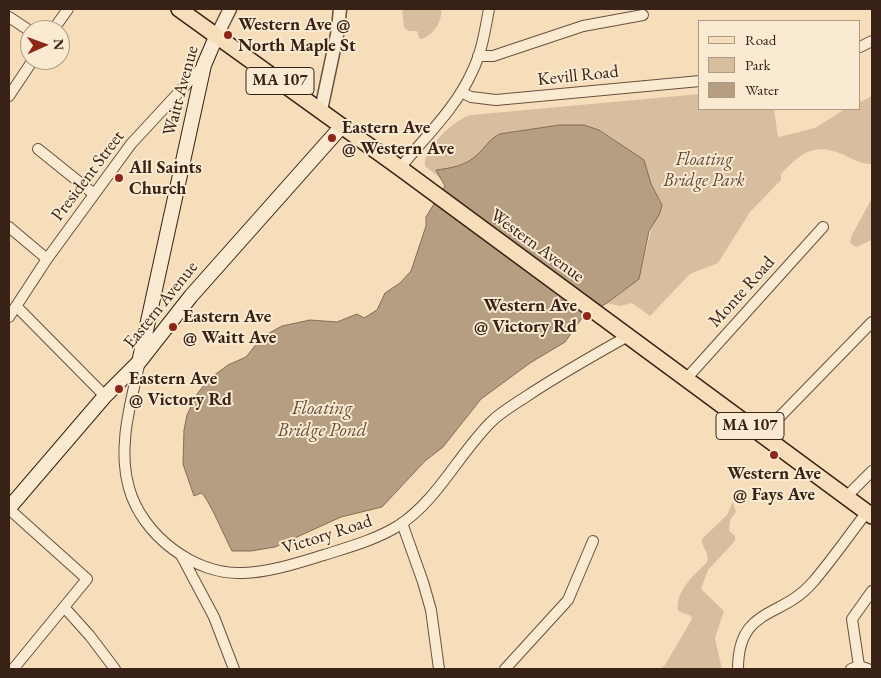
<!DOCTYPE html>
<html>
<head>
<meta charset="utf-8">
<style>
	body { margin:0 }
	#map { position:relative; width:881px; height:678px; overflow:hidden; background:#f7deba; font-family:"EB Garamond",serif }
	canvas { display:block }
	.frame { position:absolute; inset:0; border:10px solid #382115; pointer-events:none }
	.legend { position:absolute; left:698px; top:20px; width:162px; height:90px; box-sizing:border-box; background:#faead2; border:1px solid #ac9a86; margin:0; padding:6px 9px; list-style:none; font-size:15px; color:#382115 }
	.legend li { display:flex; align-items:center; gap:10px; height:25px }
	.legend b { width:25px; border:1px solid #ac9a86 }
	.north { position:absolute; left:20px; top:20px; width:50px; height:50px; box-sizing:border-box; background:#faead2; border:1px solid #ac9a86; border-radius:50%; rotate:88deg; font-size:14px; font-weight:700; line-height:20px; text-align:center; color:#382115 }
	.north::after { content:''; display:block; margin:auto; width:18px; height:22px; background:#8f2418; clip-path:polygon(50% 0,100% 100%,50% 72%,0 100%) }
</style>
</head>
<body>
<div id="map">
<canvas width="881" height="678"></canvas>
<div class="frame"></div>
<ul class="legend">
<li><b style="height:6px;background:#f7deba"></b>Road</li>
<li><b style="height:14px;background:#d7be9e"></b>Park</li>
<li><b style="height:14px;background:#b69e82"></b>Water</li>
</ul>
<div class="north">N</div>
</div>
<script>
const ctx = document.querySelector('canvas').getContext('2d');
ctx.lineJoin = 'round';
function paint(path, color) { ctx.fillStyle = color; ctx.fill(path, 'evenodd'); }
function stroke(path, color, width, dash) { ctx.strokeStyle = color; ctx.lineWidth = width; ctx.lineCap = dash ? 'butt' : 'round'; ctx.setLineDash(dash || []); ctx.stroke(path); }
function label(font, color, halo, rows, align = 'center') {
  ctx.font = font + ' "EB Garamond",serif'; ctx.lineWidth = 4; ctx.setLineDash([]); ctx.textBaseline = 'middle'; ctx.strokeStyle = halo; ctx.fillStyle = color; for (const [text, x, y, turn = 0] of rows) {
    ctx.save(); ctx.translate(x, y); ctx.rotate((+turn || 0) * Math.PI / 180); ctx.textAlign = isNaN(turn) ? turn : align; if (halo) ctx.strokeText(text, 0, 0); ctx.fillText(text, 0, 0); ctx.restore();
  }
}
paint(new Path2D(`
	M 402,9 L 441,9 C 443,21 433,35 422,39 L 419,38 L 417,31 L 408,31 L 404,27 Z
	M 700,94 L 700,109 L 774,109 L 778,137 L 815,128 L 845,109 L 860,109 L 860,102 L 872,96 L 872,164 C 861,164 852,159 842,154 C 813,142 800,154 781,174 L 781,180 L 750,212 L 718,263 L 690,274 L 650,316 L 632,303 L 621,306 L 607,303 L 626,289 L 642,266 L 652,226 L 623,146 L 603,132 L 584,125 L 575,128 L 451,187 L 425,166 C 423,148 455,119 471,115 Z
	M 872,198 L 872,240 L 856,247 L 850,243 L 851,237 Z
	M 733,502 L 736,512 L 730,520 L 729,531 L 735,536 L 735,541 L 708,570 L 701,589 L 724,611 L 715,638 L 722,669 L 660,669 L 665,665 L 692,619 L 691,616 L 678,611 C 675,590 694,576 707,562 C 710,552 701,547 702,539 L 727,515 Z`), '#d7be9e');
const water = new Path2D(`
	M 560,125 L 584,125 L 599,130 L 644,160 L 651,184 L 662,205 L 660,213 L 649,231 L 639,279 L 607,303 L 582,318 L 565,342 L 530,363 L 481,399 L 443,447 L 425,461 L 382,507 L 341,517 L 275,547 L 251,551 L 232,551 C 227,542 207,495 201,493 L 194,496 L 183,464 L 184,430 L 187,415 L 197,394 L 209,379 L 228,365 L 246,357 L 262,337 L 282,326 L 310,320 L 337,322 L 357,314 L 364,318 L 377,310 L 385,293 L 400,283 L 411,271 L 426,226 L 426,217 L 445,186 L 436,170 C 451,168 465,166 477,155 C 485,148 489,139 500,134 Z`);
paint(water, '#b69e82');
stroke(water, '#846c56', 1);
const minor = new Path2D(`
	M 9,17 L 30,31
	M 53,30 L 68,9
	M 860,47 L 872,41
	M 478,56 L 493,56 L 583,26 L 643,15
	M 461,92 L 471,97 L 496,100 L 700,81
	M 9,96 L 33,60
	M 38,149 L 94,194
	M 400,168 C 425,137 456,108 472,72 C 482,52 485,30 489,9
	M 9,227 L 47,259
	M 16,306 L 105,396
	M 9,317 L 47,259 L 131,144 L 204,65
	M 140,361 C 131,402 117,447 129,488 C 142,535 194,575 243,573 C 271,572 297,563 324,555 C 349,547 375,540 398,526 C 437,501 458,455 491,422 C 501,412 515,404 527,396 C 560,374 594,355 628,336
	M 686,379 L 823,227
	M 762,435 L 872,322
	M 846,497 L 872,471
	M 9,509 L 87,579 L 14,668
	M 402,523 L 423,582 L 431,610 L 439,669
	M 181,555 L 214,617 L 234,669
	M 64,607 L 90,636 L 115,669
	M 859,666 L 852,619 L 872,591
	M 505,669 L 568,600 L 593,541
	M 738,669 C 738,606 782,619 813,582 C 832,560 849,535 867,512
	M 851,669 L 859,666 L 868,669`);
const tertiary = new Path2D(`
	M 216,37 L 230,9
	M 321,110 L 338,30 L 340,9`);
const secondary = new Path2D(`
	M 140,358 L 204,65 L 216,37
	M 9,508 L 105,396 L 140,361 L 191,296 L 342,126`);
const primary = new Path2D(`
	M 179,9 L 400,168 L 872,516`);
stroke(minor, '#68503e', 12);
stroke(tertiary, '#68503e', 15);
stroke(secondary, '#382115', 16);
stroke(primary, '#382115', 18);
stroke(minor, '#faead2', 10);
stroke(tertiary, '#faead2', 12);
stroke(secondary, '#faead2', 14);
stroke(primary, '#f7deba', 15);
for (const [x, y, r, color] of [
	[228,35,5,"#8f2418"],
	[332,138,5,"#8f2418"],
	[119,178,5,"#8f2418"],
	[587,316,5,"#8f2418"],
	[173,327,5,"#8f2418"],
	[119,389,5,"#8f2418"],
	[774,455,5,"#8f2418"]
]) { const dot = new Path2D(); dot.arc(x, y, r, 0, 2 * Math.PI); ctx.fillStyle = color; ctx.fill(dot); stroke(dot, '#faead2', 2); }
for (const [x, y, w] of [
	[280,81,68],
	[750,426,68]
]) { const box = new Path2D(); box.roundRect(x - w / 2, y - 13.5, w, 27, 4); ctx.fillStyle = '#faead2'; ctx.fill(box); stroke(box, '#382115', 1); }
label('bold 16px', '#382115', null, [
	["MA 107",280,81],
	["MA 107",750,426]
]);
label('bold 18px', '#382115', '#faead2', [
	["Western Ave @",238,25],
	["North Maple St",238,46],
	["Eastern Ave",342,128],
	["@ Western Ave",342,149],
	["All Saints",129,168],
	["Church",129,189],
	["Western Ave",577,306,"right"],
	["@ Victory Rd",577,327,"right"],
	["Eastern Ave",183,317],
	["@ Waitt Ave",183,338],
	["Eastern Ave",129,379],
	["@ Victory Rd",129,400],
	["Western Ave",774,474,"center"],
	["@ Fays Ave",774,495,"center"]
], 'left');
label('18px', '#382115', '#faead2', [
	["Kevill Road",578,76,-6],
	["Waitt Avenue",181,91,-75],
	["President Street",88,176,-53],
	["Western Avenue",537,246,36],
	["Monte Road",742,292,-48],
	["Eastern Avenue",161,305,-51],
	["Victory Road",327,535,-18]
]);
label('italic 18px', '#604837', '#faead2', [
	["Floating",704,160],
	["Bridge Park",704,181]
]);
label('italic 19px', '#644d3b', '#faead2', [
	["Floating",322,409],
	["Bridge Pond",322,431]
]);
</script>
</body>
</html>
